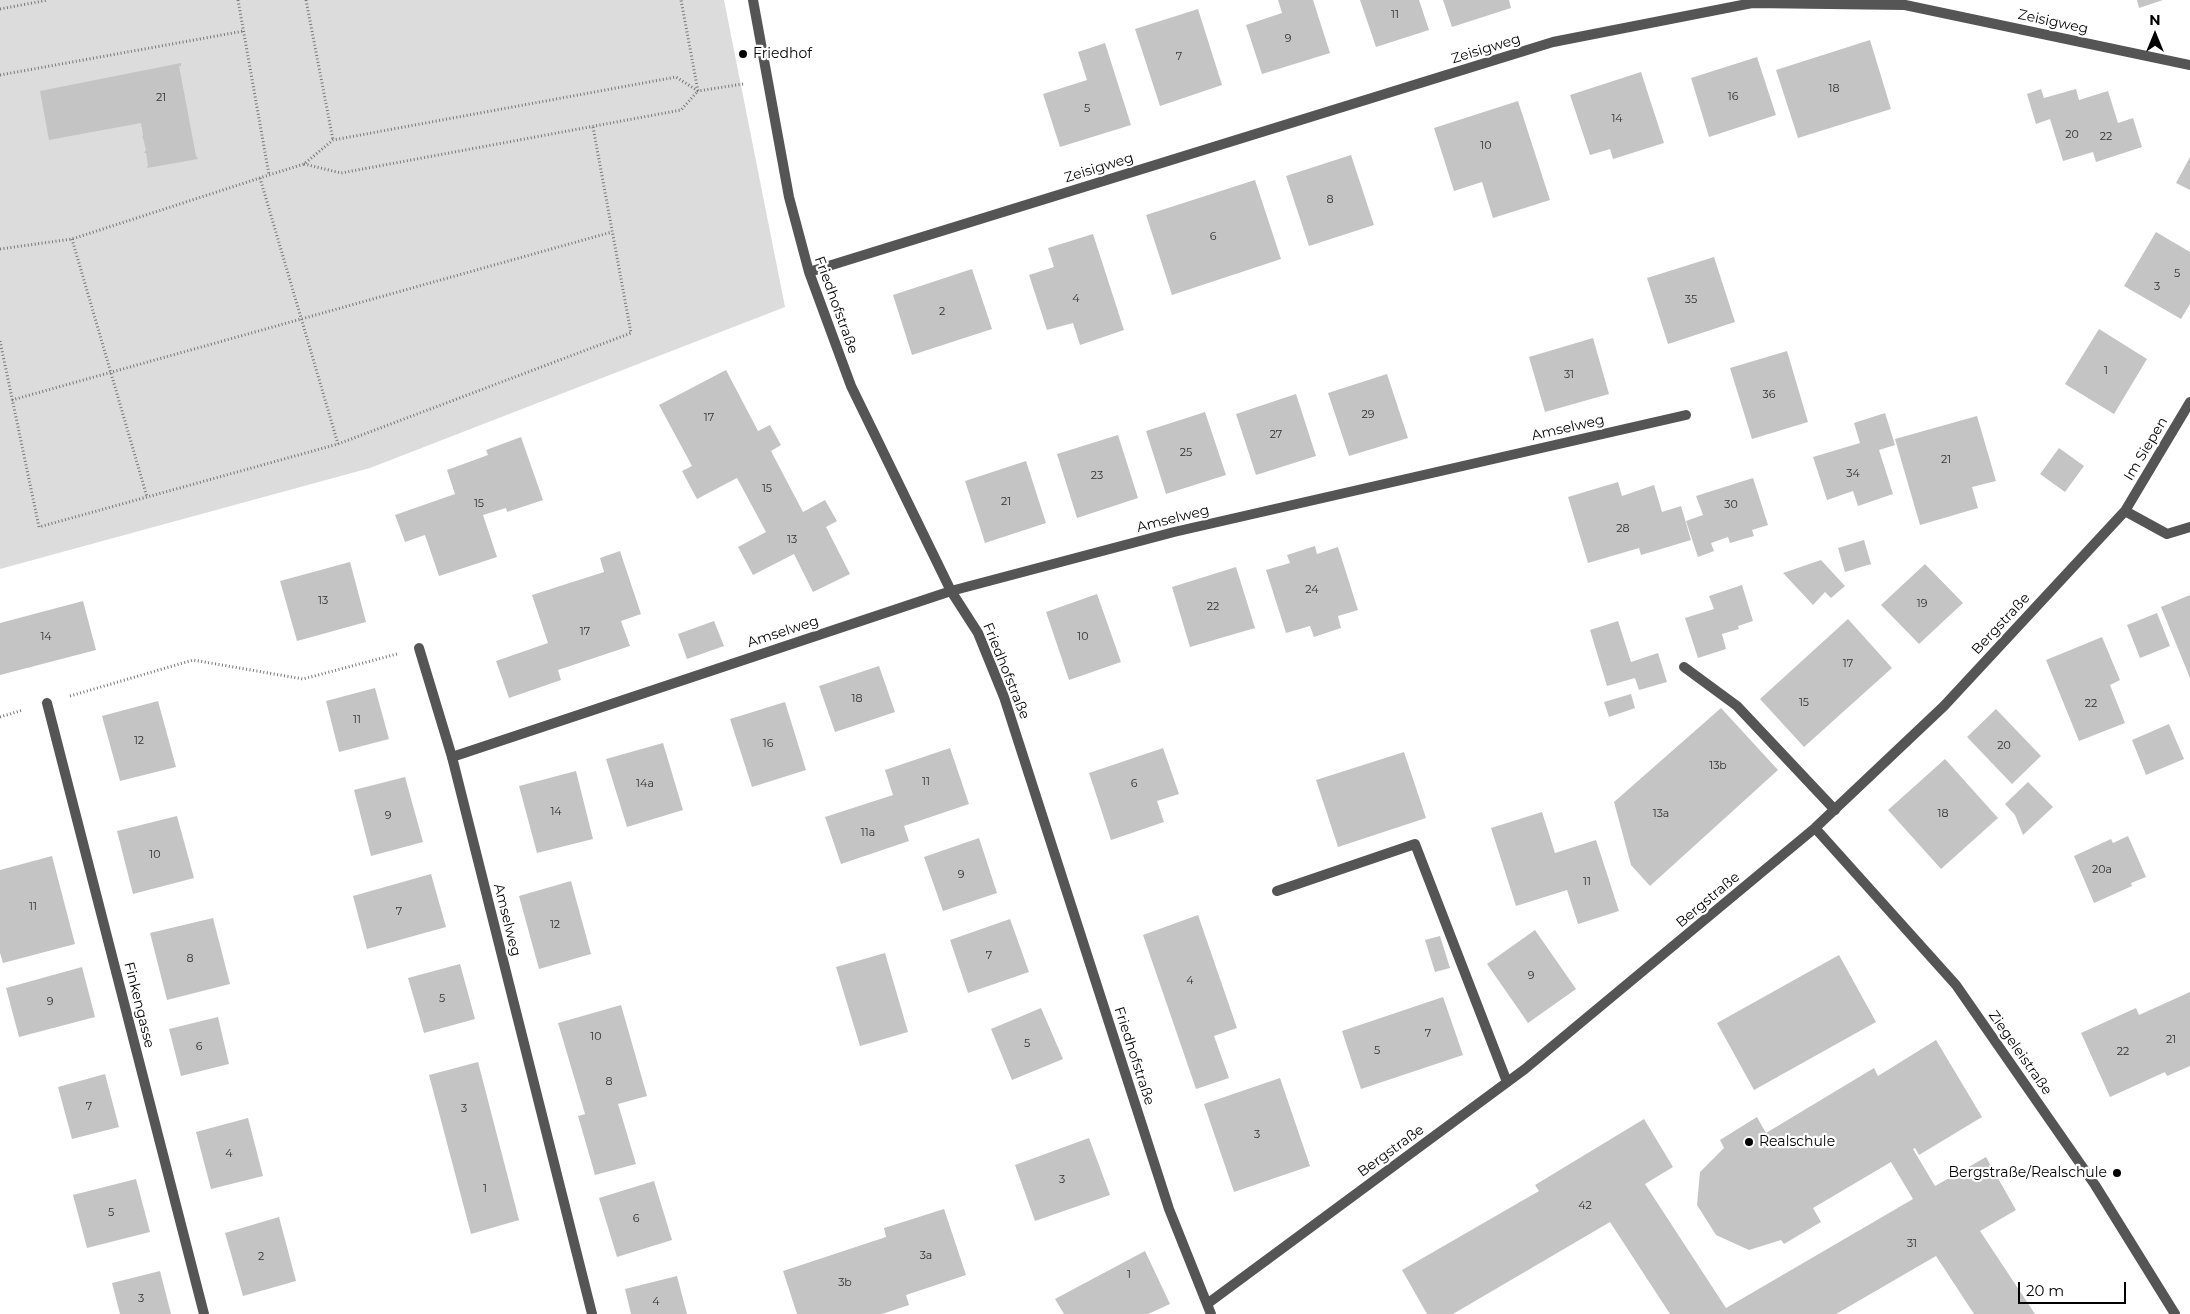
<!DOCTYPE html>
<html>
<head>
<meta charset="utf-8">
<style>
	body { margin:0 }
	#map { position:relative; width:2190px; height:1314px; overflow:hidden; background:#fff; font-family:Montserrat,sans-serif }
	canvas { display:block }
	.north { position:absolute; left:2130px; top:10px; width:50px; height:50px; -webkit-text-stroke:4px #fff; paint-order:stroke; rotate:0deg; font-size:14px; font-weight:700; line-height:20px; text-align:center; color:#000 }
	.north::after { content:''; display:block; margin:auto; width:18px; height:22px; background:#000; clip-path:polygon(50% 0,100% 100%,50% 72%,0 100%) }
	.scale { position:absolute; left:2018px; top:1282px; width:108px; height:22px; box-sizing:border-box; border:2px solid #000; border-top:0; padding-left:6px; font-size:15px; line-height:18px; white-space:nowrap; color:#000; -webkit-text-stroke:4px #fff; paint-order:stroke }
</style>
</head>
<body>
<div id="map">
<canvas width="2190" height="1314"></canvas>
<div class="north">N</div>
<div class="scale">20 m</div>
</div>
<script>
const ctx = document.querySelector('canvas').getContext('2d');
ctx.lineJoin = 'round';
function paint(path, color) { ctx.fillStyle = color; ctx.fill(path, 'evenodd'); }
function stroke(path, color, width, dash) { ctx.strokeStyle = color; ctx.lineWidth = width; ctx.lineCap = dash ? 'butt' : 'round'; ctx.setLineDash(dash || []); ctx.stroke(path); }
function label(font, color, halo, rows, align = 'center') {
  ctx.font = font + ' Montserrat,sans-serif'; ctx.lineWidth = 4.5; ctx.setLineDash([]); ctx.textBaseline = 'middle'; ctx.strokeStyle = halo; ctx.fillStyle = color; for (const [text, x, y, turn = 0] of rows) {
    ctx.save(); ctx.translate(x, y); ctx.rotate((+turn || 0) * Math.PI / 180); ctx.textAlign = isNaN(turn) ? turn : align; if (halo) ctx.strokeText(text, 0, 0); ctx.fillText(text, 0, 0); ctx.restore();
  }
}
paint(new Path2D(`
	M 0,0 L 724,0 L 785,307 L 370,468 L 0,569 Z`), '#dcdcdc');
paint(new Path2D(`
	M 1278,0 L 1313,0 L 1330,53 L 1262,74 L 1246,25 L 1282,13 Z
	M 1360,0 L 1419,0 L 1429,30 L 1376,47 Z
	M 1443,0 L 1509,0 L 1511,8 L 1452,27 Z
	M 2137,0 L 2163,0 L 2139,8 Z
	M 1198,9 L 1222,85 L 1160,106 L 1135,29 Z
	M 1870,40 L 1891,109 L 1798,138 L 1776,70 Z
	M 1105,43 L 1131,125 L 1060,147 L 1043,94 L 1087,80 L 1078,52 Z
	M 1757,57 L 1776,115 L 1709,137 L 1691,78 Z
	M 181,63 L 181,66 L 179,66 L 196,156 L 198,159 L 147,168 L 148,165 L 146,153 L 144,153 L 146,150 L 143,138 L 142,138 L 143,135 L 141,123 L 49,140 L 40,91 Z
	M 1641,72 L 1664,143 L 1613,159 L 1610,149 L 1590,155 L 1570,95 Z
	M 2041,89 L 2044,98 L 2076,89 L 2079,100 L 2108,91 L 2118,123 L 2133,118 L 2142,147 L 2096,162 L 2093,152 L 2063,161 L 2050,119 L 2036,124 L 2027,94 Z
	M 1518,101 L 1550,200 L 1493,218 L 1482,182 L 1454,191 L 1434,128 Z
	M 1351,155 L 1374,225 L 1309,246 L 1286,176 Z
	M 2190,157 L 2190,190 L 2176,183 Z
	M 1255,180 L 1281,259 L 1172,295 L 1146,215 Z
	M 2156,232 L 2190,252 L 2190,304 L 2181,319 L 2124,286 Z
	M 1093,234 L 1124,330 L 1080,345 L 1073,323 L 1047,330 L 1029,275 L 1054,267 L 1048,248 Z
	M 1714,257 L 1735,322 L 1668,344 L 1647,278 Z
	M 972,269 L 992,329 L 912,355 L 893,295 Z
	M 2099,329 L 2147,359 L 2114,414 L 2065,384 Z
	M 1593,338 L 1609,394 L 1545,412 L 1529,357 Z
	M 1787,351 L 1808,422 L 1752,439 L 1730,368 Z
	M 726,370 L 758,431 L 770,425 L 781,445 L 771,451 L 803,512 L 825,500 L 837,521 L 826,527 L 850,574 L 813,592 L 794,554 L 753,575 L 738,547 L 766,532 L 737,478 L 697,499 L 682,471 L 692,466 L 659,405 Z
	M 1387,374 L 1408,438 L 1349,456 L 1328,393 Z
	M 1296,394 L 1316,456 L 1256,475 L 1236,414 Z
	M 1205,412 L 1226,475 L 1166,494 L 1146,431 Z
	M 1885,413 L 1895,445 L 1879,450 L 1893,494 L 1858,506 L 1853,491 L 1827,500 L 1813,457 L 1860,443 L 1854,423 Z
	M 1977,416 L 1996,481 L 1972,487 L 1978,508 L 1920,525 L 1895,439 Z
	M 1118,435 L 1138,498 L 1077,518 L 1057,454 Z
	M 521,437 L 543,500 L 507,512 L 506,508 L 483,515 L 497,557 L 439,576 L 425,535 L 405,542 L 395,515 L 455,494 L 447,470 L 488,455 L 486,450 Z
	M 2059,448 L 2084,466 L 2065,492 L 2040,474 Z
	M 1026,461 L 1046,523 L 985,543 L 965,481 Z
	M 1753,478 L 1768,525 L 1752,530 L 1754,536 L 1730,543 L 1728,537 L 1711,543 L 1714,551 L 1698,557 L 1686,521 L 1703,515 L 1696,496 Z
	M 1618,482 L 1622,496 L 1654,485 L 1662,512 L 1681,506 L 1691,540 L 1641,555 L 1639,548 L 1588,563 L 1568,497 Z
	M 1864,540 L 1871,564 L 1845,572 L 1838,548 Z
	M 1315,546 L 1317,554 L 1338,547 L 1358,610 L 1338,616 L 1341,628 L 1314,637 L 1310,626 L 1286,633 L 1266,570 L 1290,563 L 1287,555 Z
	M 620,551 L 641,614 L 621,621 L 630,646 L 558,670 L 561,680 L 509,698 L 496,661 L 548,643 L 532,595 L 604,572 L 600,558 Z
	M 1821,560 L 1845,586 L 1831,598 L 1825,592 L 1813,605 L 1783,573 Z
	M 350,562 L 366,622 L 297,641 L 280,581 Z
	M 1925,564 L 1963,603 L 1919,644 L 1881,605 Z
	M 1236,567 L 1255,628 L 1190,647 L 1172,587 Z
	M 1742,585 L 1753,621 L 1738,626 L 1739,629 L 1722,634 L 1726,649 L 1698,658 L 1685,618 L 1714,609 L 1709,596 Z
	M 1097,594 L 1121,662 L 1069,680 L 1046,612 Z
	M 2190,595 L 2190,678 L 2161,607 Z
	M 83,601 L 96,650 L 0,675 L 0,623 Z
	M 2157,613 L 2170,646 L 2140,658 L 2127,625 Z
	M 1848,619 L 1892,668 L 1804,747 L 1760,699 Z
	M 714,621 L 724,646 L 687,659 L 678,634 Z
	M 1618,621 L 1631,662 L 1658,653 L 1667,682 L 1639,690 L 1635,678 L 1607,686 L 1590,630 Z
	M 2102,637 L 2120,680 L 2110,685 L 2125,723 L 2079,741 L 2046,660 Z
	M 879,666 L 895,712 L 835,732 L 819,686 Z
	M 375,688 L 389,739 L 339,752 L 326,701 Z
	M 1631,694 L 1635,708 L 1609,717 L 1604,702 Z
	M 158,701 L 176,767 L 120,781 L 102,716 Z
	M 785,702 L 806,770 L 752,787 L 730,719 Z
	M 1721,708 L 1778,770 L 1650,886 L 1631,865 L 1614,802 Z
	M 1996,709 L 2041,756 L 2012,784 L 1967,737 Z
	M 2169,724 L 2184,759 L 2146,775 L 2132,740 Z
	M 663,743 L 683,810 L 627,827 L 606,759 Z
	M 950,748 L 969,804 L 904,826 L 909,841 L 841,864 L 825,817 L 893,795 L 885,770 Z
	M 1163,748 L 1179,794 L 1157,801 L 1164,822 L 1111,840 L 1089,773 Z
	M 1404,752 L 1426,818 L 1338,847 L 1316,780 Z
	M 1945,759 L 1998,818 L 1941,869 L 1888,810 Z
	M 576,771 L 593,839 L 537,853 L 519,786 Z
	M 405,777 L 423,842 L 371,856 L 354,790 Z
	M 2028,782 L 2053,807 L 2023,835 L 2015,815 L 2005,804 Z
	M 1542,812 L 1555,853 L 1596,840 L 1619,911 L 1578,924 L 1567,890 L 1516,906 L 1491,828 Z
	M 177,816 L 194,878 L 133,894 L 117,831 Z
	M 2128,836 L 2146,877 L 2131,883 L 2132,886 L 2094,903 L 2074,856 L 2111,839 L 2113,843 Z
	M 979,838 L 997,893 L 943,911 L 924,857 Z
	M 52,856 L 75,944 L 3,963 L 0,953 L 0,870 Z
	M 431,874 L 446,927 L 367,949 L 353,896 Z
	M 571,881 L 591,954 L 539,969 L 519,896 Z
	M 1198,915 L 1237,1028 L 1214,1036 L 1229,1078 L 1196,1089 L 1143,935 Z
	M 213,918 L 230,984 L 167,1000 L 150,933 Z
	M 1010,919 L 1029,972 L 968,993 L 950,940 Z
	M 1535,930 L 1576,989 L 1528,1023 L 1487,964 Z
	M 1440,936 L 1450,968 L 1435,972 L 1425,940 Z
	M 885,953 L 908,1032 L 860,1046 L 836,967 Z
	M 1839,955 L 1876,1022 L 1754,1090 L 1717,1023 Z
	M 460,964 L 475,1019 L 424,1033 L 408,978 Z
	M 82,967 L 95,1017 L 19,1037 L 6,988 Z
	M 2190,992 L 2190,1066 L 2167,1076 L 2165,1072 L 2110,1097 L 2081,1033 L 2136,1008 L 2139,1015 Z
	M 1443,997 L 1463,1055 L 1361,1089 L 1342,1031 Z
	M 621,1005 L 647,1096 L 618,1104 L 636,1164 L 595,1175 L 578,1116 L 585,1114 L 558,1023 Z
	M 1041,1008 L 1063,1059 L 1012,1080 L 991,1029 Z
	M 218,1017 L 229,1064 L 181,1076 L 169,1029 Z
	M 1936,1040 L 1982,1117 L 1919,1155 L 1915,1148 L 1913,1149 L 1935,1186 L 1986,1157 L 2016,1210 L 1980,1231 L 2035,1314 L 1974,1314 L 1936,1256 L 1836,1314 L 1670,1314 L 1610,1222 L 1453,1314 L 1427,1314 L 1402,1270 L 1539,1191 L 1535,1185 L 1644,1119 L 1673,1167 L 1645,1184 L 1726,1308 L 1913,1199 L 1891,1162 L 1813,1208 L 1821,1222 L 1784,1244 L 1781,1240 L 1749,1250 L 1716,1235 L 1697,1205 L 1700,1172 L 1724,1148 L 1720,1140 L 1757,1117 L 1766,1133 L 1874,1068 L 1878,1076 Z
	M 478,1062 L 519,1220 L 471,1234 L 429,1075 Z
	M 105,1074 L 119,1127 L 72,1139 L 58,1087 Z
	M 1280,1078 L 1310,1166 L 1234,1192 L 1204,1104 Z
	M 248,1118 L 263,1176 L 211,1189 L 196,1132 Z
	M 1089,1138 L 1110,1195 L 1035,1221 L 1015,1165 Z
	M 136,1179 L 150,1232 L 87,1248 L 73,1195 Z
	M 654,1181 L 672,1240 L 617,1257 L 599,1198 Z
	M 944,1209 L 966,1275 L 906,1295 L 909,1305 L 882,1314 L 797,1314 L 783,1271 L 886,1237 L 884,1228 Z
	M 279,1217 L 296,1281 L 243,1296 L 225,1233 Z
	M 1145,1251 L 1170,1304 L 1148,1314 L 1064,1314 L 1055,1299 Z
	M 160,1271 L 171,1314 L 120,1314 L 112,1283 Z
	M 677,1276 L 687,1314 L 631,1314 L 625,1289 Z`), '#c4c4c4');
stroke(new Path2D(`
	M 238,0 L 269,175
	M 306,0 L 333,140
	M 0,9 L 48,0
	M 0,75 L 244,31
	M 304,164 L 341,173 L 681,110 L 698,91 L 681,0
	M 260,178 L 338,444
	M 72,239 L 147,497
	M 0,249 L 72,239 L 269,175 L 304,164 L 333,140 L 676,77 L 698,91 L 743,84
	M 0,341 L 39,527 L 338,444 L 631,333 L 593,127
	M 12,400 L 612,232
	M 70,696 L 193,660 L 303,679 L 397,654
	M 0,717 L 23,710`), '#777', 3, [1, 2.5]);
stroke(new Path2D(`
	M 419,648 L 452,757
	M 1684,667 L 1737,706 L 1835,810
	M 1277,891 L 1415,844 L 1507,1082`), '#555', 10);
stroke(new Path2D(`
	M 753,0 L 789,197 L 809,272 L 851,386 L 951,591 L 978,633 L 1004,697 L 1169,1209 L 1211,1314
	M 809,272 L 1553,42 L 1752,3 L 1905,5 L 2190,65
	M 2125,511 L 2167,534 L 2190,527
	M 47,703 L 204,1314
	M 1815,828 L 1956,985 L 2095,1185 L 2175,1314
	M 1207,1304 L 1525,1069 L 1815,828 L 1944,706 L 2125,511 L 2190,402
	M 592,1314 L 452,757 L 951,591 L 1174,532 L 1686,415`), '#555', 10);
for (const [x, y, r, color] of [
	[743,54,5,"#000"],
	[1749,1142,5,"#000"],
	[2117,1173,5,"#000"]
]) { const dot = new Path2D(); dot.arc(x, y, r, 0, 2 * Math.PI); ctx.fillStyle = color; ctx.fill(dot); stroke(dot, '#fff', 2); }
label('11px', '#313131', null, [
	["11",1395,15],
	["9",1288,39],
	["7",1179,57],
	["18",1834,89],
	["16",1733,97],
	["21",161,98],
	["5",1087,109],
	["14",1617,119],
	["20",2072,135],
	["22",2106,137],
	["10",1486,146],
	["8",1330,200],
	["6",1213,237],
	["5",2177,274],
	["3",2157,287],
	["4",1076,299],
	["35",1691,300],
	["2",942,312],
	["1",2106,371],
	["31",1569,375],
	["36",1769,395],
	["29",1368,415],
	["17",709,418],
	["27",1276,435],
	["25",1186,453],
	["21",1946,460],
	["34",1853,474],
	["23",1097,476],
	["15",767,489],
	["21",1006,502],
	["15",479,504],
	["30",1731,505],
	["28",1623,529],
	["13",792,540],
	["24",1312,590],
	["13",323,601],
	["19",1922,604],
	["22",1213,607],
	["17",585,632],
	["14",46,637],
	["10",1083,637],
	["17",1848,664],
	["18",857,699],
	["15",1804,703],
	["22",2091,704],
	["11",357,720],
	["12",139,741],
	["16",768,744],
	["20",2004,746],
	["13b",1718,766],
	["11",926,782],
	["14a",645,784],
	["6",1134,784],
	["14",556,812],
	["13a",1661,814],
	["18",1943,814],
	["9",388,816],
	["11a",868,833],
	["10",155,855],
	["20a",2102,870],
	["9",961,875],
	["11",1587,882],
	["11",33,907],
	["7",399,912],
	["12",555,925],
	["7",989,956],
	["8",190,959],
	["9",1531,976],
	["4",1190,981],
	["5",442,999],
	["9",50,1002],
	["7",1428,1034],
	["10",596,1037],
	["21",2171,1040],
	["5",1027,1044],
	["6",199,1047],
	["5",1377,1051],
	["22",2123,1052],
	["8",609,1082],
	["7",89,1107],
	["3",464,1109],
	["3",1257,1135],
	["4",229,1154],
	["3",1062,1180],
	["1",485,1189],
	["42",1585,1206],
	["5",111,1213],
	["6",636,1219],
	["31",1912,1244],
	["3a",926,1256],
	["2",261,1257],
	["1",1129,1275],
	["3b",845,1283],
	["3",141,1299],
	["4",656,1302]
]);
label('14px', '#000', '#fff', [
	["Zeisigweg",2053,22,12],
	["Zeisigweg",1486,49,-17],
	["Zeisigweg",1099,168,-17],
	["Friedhofstraße",836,305,70],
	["Amselweg",1568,428,-13],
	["Im Siepen",2146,449,-59],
	["Amselweg",1173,519,-14],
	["Bergstraße",2001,624,-47],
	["Amselweg",783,632,-18],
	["Friedhofstraße",1006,671,68],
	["Bergstraße",1708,900,-40],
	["Amselweg",507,920,76],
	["Finkengasse",139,1005,76],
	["Ziegeleistraße",2020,1053,55],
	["Friedhofstraße",1134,1056,72],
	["Bergstraße",1391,1151,-36]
]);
label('14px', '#000', '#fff', [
	["Friedhof",753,54],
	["Realschule",1759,1142],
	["Bergstraße/Realschule",2107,1173,"right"]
], 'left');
</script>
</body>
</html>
